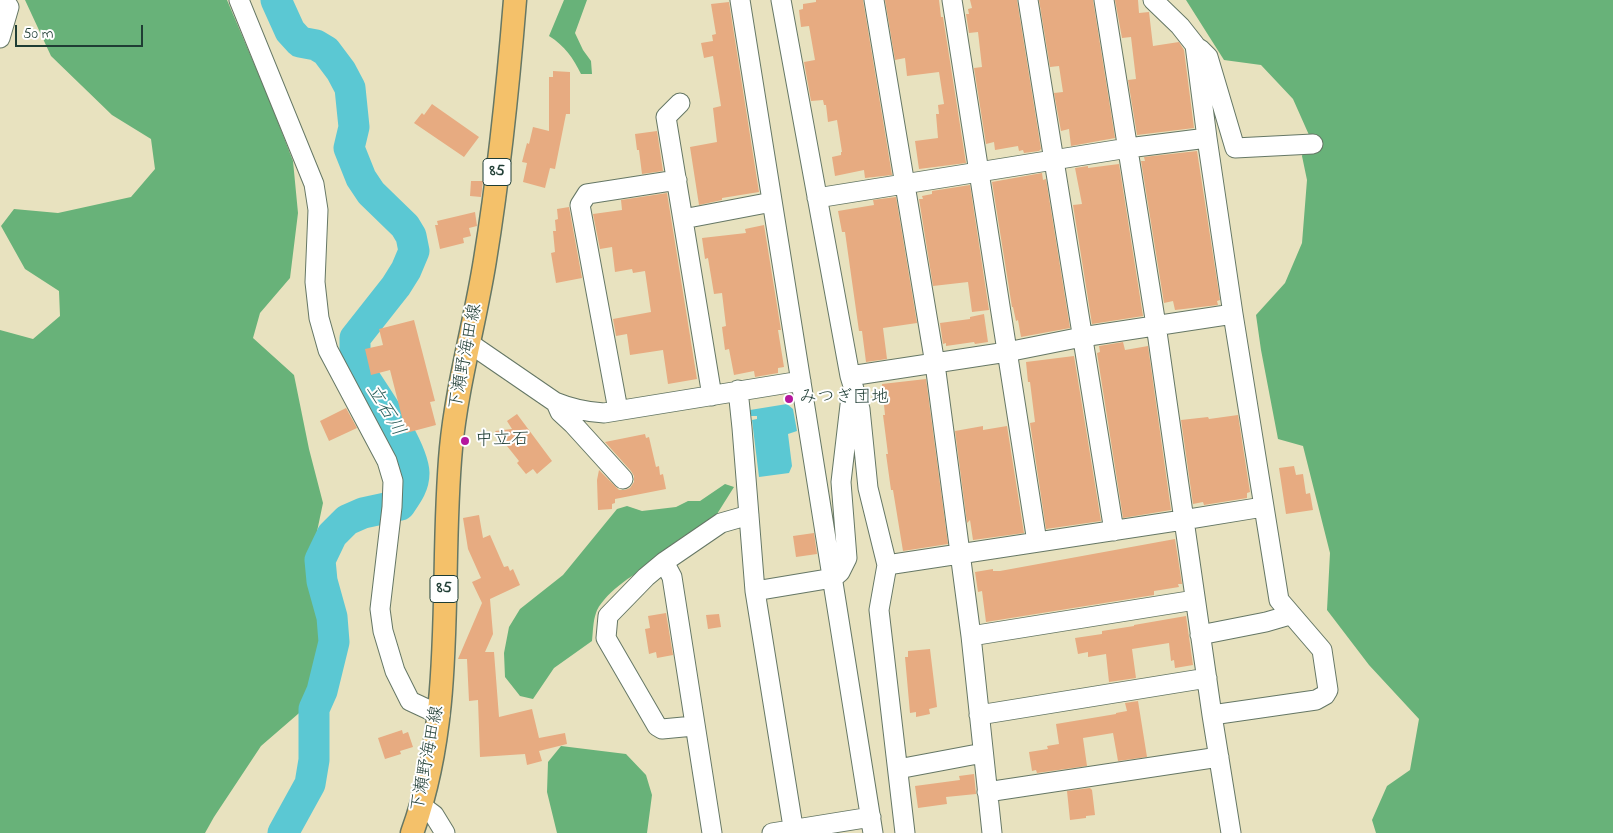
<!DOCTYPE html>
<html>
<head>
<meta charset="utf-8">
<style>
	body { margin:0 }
	#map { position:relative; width:1613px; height:833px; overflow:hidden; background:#e8e2bf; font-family:"Indie Flower",sans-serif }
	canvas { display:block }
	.scale { position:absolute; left:15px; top:25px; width:128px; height:22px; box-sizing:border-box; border:2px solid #1f3d34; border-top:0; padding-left:6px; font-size:15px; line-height:18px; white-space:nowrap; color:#1f3d34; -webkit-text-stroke:4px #fff; paint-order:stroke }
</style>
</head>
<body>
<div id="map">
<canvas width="1613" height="833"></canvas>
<div class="scale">50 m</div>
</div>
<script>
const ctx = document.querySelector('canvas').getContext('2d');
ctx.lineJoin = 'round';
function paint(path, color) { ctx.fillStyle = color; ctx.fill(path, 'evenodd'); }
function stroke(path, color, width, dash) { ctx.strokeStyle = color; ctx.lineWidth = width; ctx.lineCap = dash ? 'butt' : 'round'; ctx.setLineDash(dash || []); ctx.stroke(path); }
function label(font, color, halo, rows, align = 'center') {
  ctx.font = font + ' "Indie Flower","Klee One",sans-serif'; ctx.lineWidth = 4; ctx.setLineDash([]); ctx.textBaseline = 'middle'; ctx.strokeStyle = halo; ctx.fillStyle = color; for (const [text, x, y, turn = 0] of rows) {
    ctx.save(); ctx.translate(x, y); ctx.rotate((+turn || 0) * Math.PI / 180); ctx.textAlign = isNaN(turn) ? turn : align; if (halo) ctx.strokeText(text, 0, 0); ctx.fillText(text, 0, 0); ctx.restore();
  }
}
paint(new Path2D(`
	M 25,0 L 227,0 L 269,99 L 293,161 L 298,213 L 290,278 L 260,313 L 253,338 L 294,375 L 309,449 L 323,503 L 311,560 L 322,658 L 313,701 L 261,746 L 214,817 L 205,833 L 0,833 L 0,330 L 33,339 L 60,316 L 59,291 L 25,269 L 1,226 L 14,209 L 58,213 L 131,197 L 155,169 L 151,139 L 112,115 L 51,56 Z
	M 564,0 L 587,0 L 575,33 L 583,50 L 591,61 L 592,74 L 581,74 C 573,58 565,46 549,36 Z
	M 1186,0 L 1613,0 L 1613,833 L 1376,833 L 1372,820 L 1387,786 L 1410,770 L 1419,719 L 1369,665 L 1327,610 L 1330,553 L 1303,446 L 1278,439 L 1261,350 L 1256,315 L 1285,283 L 1302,243 L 1307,180 L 1302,156 L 1309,135 L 1293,99 L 1261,65 L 1224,60 Z
	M 725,484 L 734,487 L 717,514 L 701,529 L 684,536 L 667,548 L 650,568 C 634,571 601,597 596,613 C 593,621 593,632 592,641 L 554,668 L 533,699 L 520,696 L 505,677 L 504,653 L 509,627 L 520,609 L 563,575 L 617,509 L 627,506 L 642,511 L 676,507 L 688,501 L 700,501 Z
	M 561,746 L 626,754 L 646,775 L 652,795 L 647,833 L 557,833 L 547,792 L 548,762 Z`), '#68b279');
paint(new Path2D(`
	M 787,404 L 793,409 L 797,431 L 788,434 L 792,466 L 789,473 L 759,477 L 752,420 L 757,419 L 757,416 L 751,416 L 750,410 Z`), '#5bc8d3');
stroke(new Path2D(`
	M 276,0 L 290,31 L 300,42 L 316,45 L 326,51 L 341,71 L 350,88 L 354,127 L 349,148 L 361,178 L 371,193 L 405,226 L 411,236 L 414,251 L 406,270 L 396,286 L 355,338 L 355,355 L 358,368 C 373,392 413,447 414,473 C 414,486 407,495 400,505 L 363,513 L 347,520 L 332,535 L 320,560 L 322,581 L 332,617 L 334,642 L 322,691 L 314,709 L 314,760 L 310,784 L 283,833`), '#5bc8d3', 31);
paint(new Path2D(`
	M 816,0 L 863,0 L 892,175 L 865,178 L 864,170 L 835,176 L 832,157 L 841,155 L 841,152 L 842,152 L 837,120 L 828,122 L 826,105 L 824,105 L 823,100 L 811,101 L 804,62 L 815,60 L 809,26 L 801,27 L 799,10 L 803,9 L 803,4 L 816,2 Z
	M 885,0 L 939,0 L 941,17 L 943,17 L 966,163 L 919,169 L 915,141 L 938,138 L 936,114 L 939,114 L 938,105 L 944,104 L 939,72 L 907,76 L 905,58 L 895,60 Z
	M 970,0 L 1017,0 L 1041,149 L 1039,151 L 1024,153 L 1023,150 L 1019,151 L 1018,146 L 995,150 L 994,142 L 986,144 L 974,68 L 982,67 L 978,32 L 969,33 L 966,14 L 969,14 L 968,9 L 972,8 Z
	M 1039,0 L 1093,0 L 1115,138 L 1071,146 L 1069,129 L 1061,131 L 1054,93 L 1063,92 L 1059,66 L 1050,67 Z
	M 1115,0 L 1138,0 L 1139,13 L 1149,12 L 1153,46 L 1179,42 L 1184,50 L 1194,128 L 1137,135 L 1128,80 L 1136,79 L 1131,37 L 1122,38 Z
	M 729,2 L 759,192 L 722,198 L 722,200 L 699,205 L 690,147 L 717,142 L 713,108 L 721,106 L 713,56 L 704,58 L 701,43 L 713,41 L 712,35 L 716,34 L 711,4 Z
	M 553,71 L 570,72 L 570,114 L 566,114 L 555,169 L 550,168 L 545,188 L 523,182 L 527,163 L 522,162 L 527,143 L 529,144 L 533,127 L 549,131 L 549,77 L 553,77 Z
	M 432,104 L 479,137 L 464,157 L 414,123 L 422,113 L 424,115 Z
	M 657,131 L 663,171 L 642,174 L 639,150 L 637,150 L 635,134 Z
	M 1197,151 L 1220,300 L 1217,301 L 1218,305 L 1175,310 L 1173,301 L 1164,303 L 1141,161 L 1145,161 L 1144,157 Z
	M 1119,164 L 1143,316 L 1092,324 L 1073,205 L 1082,204 L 1075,168 L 1088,166 L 1088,168 Z
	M 1042,173 L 1043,180 L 1046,179 L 1070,328 L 1021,337 L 1018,320 L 1016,321 L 1013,307 L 1012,307 L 992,182 Z
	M 471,181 L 483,181 L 481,197 L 470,196 Z
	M 970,185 L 989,310 L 972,312 L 968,282 L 933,286 L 919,199 L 923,199 L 922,196 L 932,194 L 932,191 Z
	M 667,193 L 697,379 L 668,384 L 663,350 L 630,355 L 627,334 L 616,336 L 613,319 L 651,312 L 645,271 L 633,273 L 632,269 L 615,272 L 612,247 L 600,249 L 593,214 L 622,210 L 621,200 Z
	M 896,197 L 917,323 L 883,328 L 887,359 L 866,362 L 862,331 L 859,331 L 845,232 L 842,232 L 838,211 L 874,205 L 873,200 Z
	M 569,207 L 582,278 L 556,283 L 551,253 L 555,252 L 553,231 L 556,231 L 555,220 L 558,219 L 557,209 Z
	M 475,212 L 477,226 L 469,228 L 471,236 L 463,238 L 464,243 L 440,249 L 435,225 L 438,225 L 437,221 Z
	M 764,225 L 781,330 L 778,330 L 784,367 L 778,368 L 778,373 L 755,377 L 754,371 L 734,375 L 729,349 L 725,350 L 722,327 L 726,326 L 722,293 L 714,294 L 708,258 L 705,259 L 702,238 L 746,233 L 745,229 Z
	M 984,314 L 988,342 L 975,344 L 974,342 L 946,346 L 946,343 L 943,344 L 940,323 L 970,319 L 970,317 Z
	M 414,320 L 435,401 L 430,402 L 436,425 L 406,433 L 390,370 L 371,375 L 365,349 L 383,345 L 379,329 Z
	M 1123,342 L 1125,350 L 1148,346 L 1171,510 L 1123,518 L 1097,353 L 1100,352 L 1099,346 Z
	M 1074,356 L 1101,521 L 1046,529 L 1030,423 L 1035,422 L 1030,382 L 1028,382 L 1026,362 Z
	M 926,379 L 948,544 L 903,551 L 893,490 L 891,490 L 886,454 L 888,454 L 883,415 L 885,415 L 882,384 Z
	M 346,408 L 357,428 L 329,441 L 320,421 Z
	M 517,414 L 552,461 L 537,474 L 533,469 L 526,474 L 517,463 L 519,461 L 495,431 L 512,429 L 507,421 Z
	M 1238,415 L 1250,492 L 1247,493 L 1247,498 L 1204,505 L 1203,502 L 1193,504 L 1181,420 L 1208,417 L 1209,419 Z
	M 983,426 L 983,430 L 1007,426 L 1024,533 L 973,540 L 970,520 L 967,523 L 955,431 Z
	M 645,434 L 646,438 L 649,437 L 656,467 L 659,466 L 660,475 L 663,474 L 666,489 L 615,499 L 615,503 L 612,504 L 612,509 L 598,510 L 597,480 L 599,470 L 619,490 L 625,490 L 630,488 L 634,482 L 634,476 L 631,471 L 605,442 Z
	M 1294,466 L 1296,475 L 1303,474 L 1306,494 L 1310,493 L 1313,510 L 1286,514 L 1279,468 Z
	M 479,515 L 483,538 L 490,535 L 504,567 L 508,566 L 510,571 L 513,569 L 520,585 L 490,599 L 493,634 L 485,652 L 494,652 L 499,717 L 532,709 L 539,738 L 565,733 L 567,744 L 539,751 L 542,761 L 527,765 L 525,754 L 480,757 L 478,700 L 469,701 L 467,659 L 458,659 L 482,603 L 472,582 L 481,578 L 468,549 L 463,518 Z
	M 814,533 L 817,554 L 796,557 L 793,536 Z
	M 1175,539 L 1182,584 L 1178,584 L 1179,587 L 1154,591 L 1154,595 L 986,622 L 982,591 L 978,592 L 975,572 L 993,569 L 993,571 L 1000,571 Z
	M 666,613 L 673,655 L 657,658 L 656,652 L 649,654 L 645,629 L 650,628 L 648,616 Z
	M 719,614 L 721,627 L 708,629 L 706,615 Z
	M 1186,616 L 1193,665 L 1175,668 L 1174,660 L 1171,661 L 1169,643 L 1132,649 L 1136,678 L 1109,682 L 1106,654 L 1088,657 L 1088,652 L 1078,654 L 1075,638 L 1102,634 L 1102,631 L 1134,626 L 1134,625 Z
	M 930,649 L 937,707 L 929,709 L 930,714 L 916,717 L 916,712 L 910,713 L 905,657 L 908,657 L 908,651 Z
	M 1138,701 L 1147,757 L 1118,761 L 1113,733 L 1083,738 L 1087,766 L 1037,773 L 1036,770 L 1032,771 L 1029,752 L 1048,749 L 1047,746 L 1059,744 L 1056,724 L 1116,714 L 1116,713 L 1127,711 L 1125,703 Z
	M 402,730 L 403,734 L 408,732 L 413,747 L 400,751 L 401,754 L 385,759 L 378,738 Z
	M 974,774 L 976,794 L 946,797 L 947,804 L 918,808 L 915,786 L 960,780 L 959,776 Z
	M 1090,788 L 1092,790 L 1095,815 L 1086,816 L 1086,818 L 1070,820 L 1067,791 Z`), '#e7ab81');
const minor = new Path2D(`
	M 239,0 L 314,184 L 318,210 L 315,282 L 319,318 L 328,350 L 387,461 L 393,481 L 392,507 L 380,609 L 383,631 L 395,671 L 410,701 L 440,715
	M 740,0 L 873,833
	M 781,0 L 850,376 L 860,409 L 868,488 L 887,565 L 879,610 L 905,833
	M 874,0 L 935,364 L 971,636 L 992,833
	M 952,0 L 1037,542
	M 1028,0 L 1114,531
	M 1104,0 L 1156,325 L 1212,715
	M 1153,0 L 1180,26 L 1195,45 L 1207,138 L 1233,314 L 1279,600 L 1322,650 L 1328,690 L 1325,695 L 1316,700 L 1212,715 L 1231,833
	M 0,38 L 9,7 L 4,0
	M 1200,49 L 1208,57 L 1235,148 L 1313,144
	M 680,103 L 666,117 L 712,396
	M 817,198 L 1128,148 L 1207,138
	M 683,219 L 772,202
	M 469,343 L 555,402 C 572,409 586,412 604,413 L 801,381
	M 850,376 L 1007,352 L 1082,337 L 1233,314
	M 738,390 L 742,428 L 755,591 L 794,833
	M 556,403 L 560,412 L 573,424 L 623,479
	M 618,410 L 580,205 L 587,194 L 677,180
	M 664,562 L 672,577 L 712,833
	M 887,565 L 1183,520 L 1263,507
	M 755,591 L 833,578 L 840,572 L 847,558 L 841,482 L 850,405 L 853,395
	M 1200,635 L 1266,622 L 1290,615
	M 971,636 L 1195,600
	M 979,715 L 1207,678
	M 694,726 L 662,729 L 657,726 L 606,638 L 608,616 L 646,577 L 664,562 L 721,523 L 749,515
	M 898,769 L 983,753
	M 987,792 L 1219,757
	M 422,806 L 434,815 L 445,833
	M 772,833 L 871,817`);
const major = new Path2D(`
	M 412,833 C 457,710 439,576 451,448 C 457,385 475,323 485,260 C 499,174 508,87 515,0`);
stroke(minor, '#657765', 21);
stroke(major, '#657765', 25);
stroke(minor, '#fff', 19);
stroke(major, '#f4c16a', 22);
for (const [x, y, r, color] of [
	[789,399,5,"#b5179e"],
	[465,441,5,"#b5179e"]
]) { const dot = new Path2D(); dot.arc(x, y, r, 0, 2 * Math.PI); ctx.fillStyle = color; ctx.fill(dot); stroke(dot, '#fff', 2); }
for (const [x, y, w] of [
	[497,172,28],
	[444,589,28]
]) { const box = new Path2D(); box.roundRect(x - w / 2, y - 13.5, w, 27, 4); ctx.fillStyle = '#fff'; ctx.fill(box); stroke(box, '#1f3d34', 1); }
label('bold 16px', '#1f3d34', null, [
	["85",497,172],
	["85",444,589]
]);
label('18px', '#1f3d34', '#fff', [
	["下瀬野海田線",467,357,-79],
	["下瀬野海田線",429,759,-79]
]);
label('18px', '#1f3d34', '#fff', [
	["みつぎ団地",799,399],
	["中立石",475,441]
], 'left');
label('italic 19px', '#2e605c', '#fff', [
	["立石川",384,411,59]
]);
</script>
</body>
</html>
